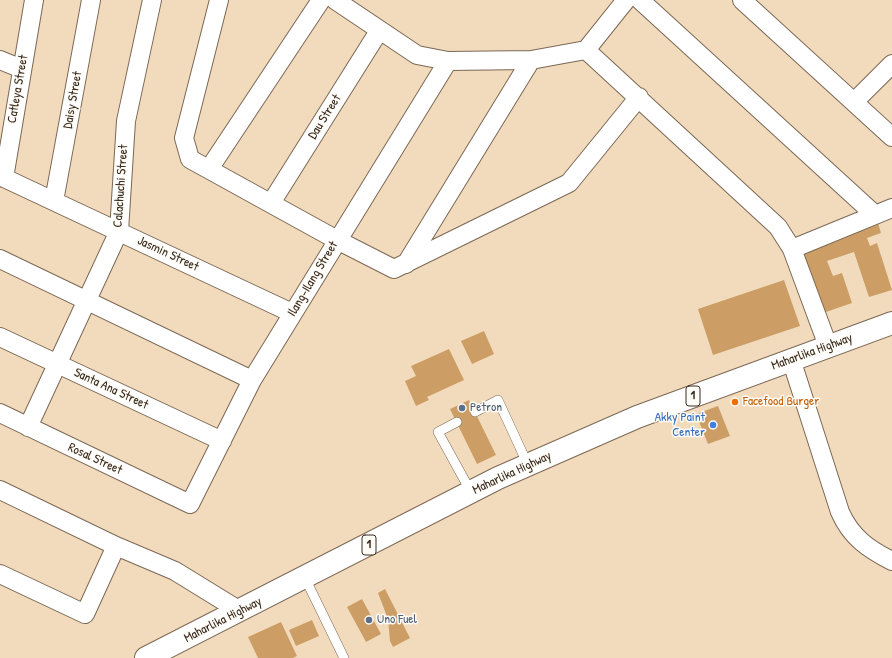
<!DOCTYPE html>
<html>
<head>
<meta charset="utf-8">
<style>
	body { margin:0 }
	canvas { display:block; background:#f2dbbc }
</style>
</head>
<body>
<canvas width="892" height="658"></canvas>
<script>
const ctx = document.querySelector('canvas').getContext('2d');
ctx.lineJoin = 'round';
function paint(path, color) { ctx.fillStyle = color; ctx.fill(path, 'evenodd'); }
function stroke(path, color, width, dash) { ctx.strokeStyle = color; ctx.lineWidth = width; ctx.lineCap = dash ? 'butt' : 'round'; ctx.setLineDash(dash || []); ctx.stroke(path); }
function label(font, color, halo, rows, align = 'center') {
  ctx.font = font + ' "Patrick Hand",sans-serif'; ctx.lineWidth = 3; ctx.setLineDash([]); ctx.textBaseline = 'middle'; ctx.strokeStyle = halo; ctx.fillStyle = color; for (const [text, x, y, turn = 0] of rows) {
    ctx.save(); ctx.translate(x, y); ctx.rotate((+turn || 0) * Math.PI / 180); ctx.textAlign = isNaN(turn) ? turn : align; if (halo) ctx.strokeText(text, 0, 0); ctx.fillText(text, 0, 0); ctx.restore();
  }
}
paint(new Path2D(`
	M 878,223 L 881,233 L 867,238 L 870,246 L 877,243 L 892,290 L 869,297 L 854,252 L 827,261 L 833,276 L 842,273 L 852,303 L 823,313 L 802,249 Z
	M 784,280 L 800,326 L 713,355 L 698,309 Z
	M 484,331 L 494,354 L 472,364 L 461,341 Z
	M 449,349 L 464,380 L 427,397 L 429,400 L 416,406 L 405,381 L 416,376 L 411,366 Z
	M 469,400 L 496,455 L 477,464 L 450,409 Z
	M 718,406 L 730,436 L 708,444 L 696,414 Z
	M 385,589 L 410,638 L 393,647 L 390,641 L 388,619 L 378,593 Z
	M 362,599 L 381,634 L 366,642 L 347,607 Z
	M 312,620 L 319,636 L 296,646 L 289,630 Z
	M 281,622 L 297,656 L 293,658 L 258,658 L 248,637 Z`), '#cc9e65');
const service = new Path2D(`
	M 475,412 L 498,400 L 528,465
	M 457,422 L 438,432 L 471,492
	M 305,578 L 344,658`);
const minor = new Path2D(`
	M 219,0 L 184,138 L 190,159 L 337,240 L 394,269 L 569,183 L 639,97
	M 335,0 L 417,55 L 448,61 L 531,60 L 586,50 L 626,0
	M 640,0 L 874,214
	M 742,0 L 892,137
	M 586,50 L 778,227 L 792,249 L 828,346
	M 0,60 L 22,69
	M 854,102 L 892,64
	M 209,169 L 321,0
	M 0,176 L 292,313
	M 4,178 L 34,0
	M 54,201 L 91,0
	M 271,203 L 379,31
	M 792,249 L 892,208
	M 0,259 L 252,380
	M 406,264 L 531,60
	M 0,337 L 222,441
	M 791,359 L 840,512 C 851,537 868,549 892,561
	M 0,413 L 190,504 L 252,380 L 448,61
	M 28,427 L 119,231 L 126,121 L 152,0
	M 0,490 L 116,546 L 175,571 L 240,611
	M 0,574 L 85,614 L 116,546`);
const primary = new Path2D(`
	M 146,658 L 498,478 L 637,417 L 892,323`);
stroke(service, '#7b6855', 10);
stroke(minor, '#7b6855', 20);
stroke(primary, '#7b6855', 24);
stroke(service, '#fff', 9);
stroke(minor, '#fff', 18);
stroke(primary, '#fff', 22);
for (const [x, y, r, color] of [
	[735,402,4,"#e8710a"],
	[462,408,4,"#5c6f8a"],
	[713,425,4,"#3f7fe0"],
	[369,620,4,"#5c6f8a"]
]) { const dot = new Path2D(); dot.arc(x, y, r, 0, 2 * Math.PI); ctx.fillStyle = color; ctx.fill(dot); stroke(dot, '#fdfcf7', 1.5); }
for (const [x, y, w] of [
	[693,396,14],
	[369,545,14]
]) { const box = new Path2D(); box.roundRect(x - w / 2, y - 10, w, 20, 3); ctx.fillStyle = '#fdfcf7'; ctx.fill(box); stroke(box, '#3b2a1e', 1); }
label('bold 12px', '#3b2a1e', null, [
	["1",693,396],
	["1",369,545]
]);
label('13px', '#3b2a1e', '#fdfcf7', [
	["Catleya Street",18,89,-80],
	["Daisy Street",73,100,-80],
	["Dau Street",325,117,-58],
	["Calachuchi Street",121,186,-86],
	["Jasmin Street",168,254,25],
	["Ilang-Ilang Street",313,279,-59],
	["Maharlika Highway",812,352,-20],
	["Santa Ana Street",111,389,25],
	["Rosal Street",95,459,25],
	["Maharlika Highway",512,473,-25],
	["Maharlika Highway",223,620,-27]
]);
label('13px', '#c56008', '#fdfcf7', [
	["Facefood Burger",743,402]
], 'left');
label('13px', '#4e5e75', '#fdfcf7', [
	["Petron",470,408],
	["Uno Fuel",377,620]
], 'left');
label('13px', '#366cbe', '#fdfcf7', [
	["Akky Paint",705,418],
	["Center",705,433]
], 'right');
</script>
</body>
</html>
